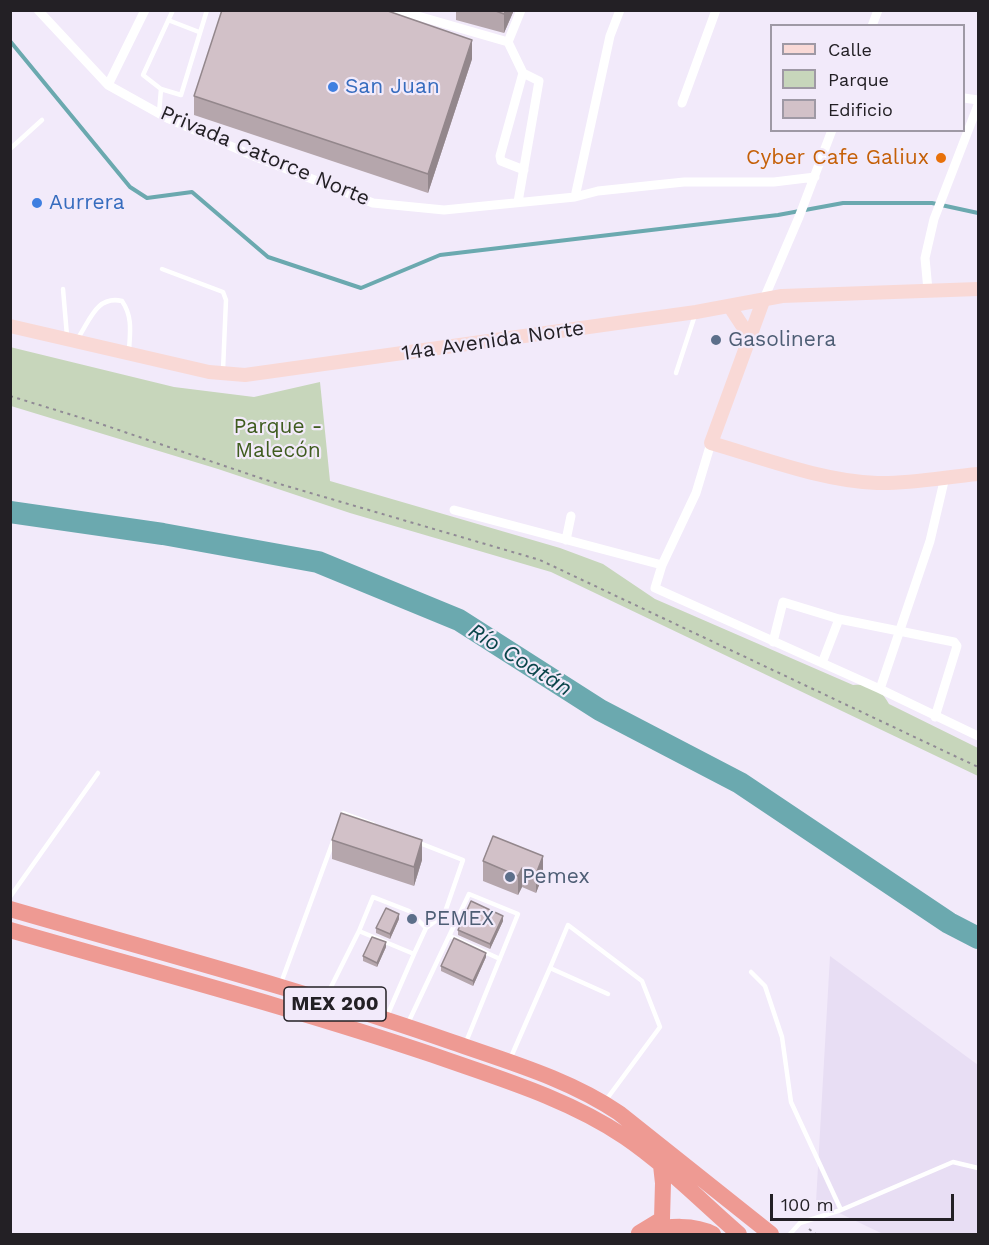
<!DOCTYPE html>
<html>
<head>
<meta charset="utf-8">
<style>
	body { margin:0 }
	#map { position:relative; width:989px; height:1245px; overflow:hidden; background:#f2eafa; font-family:"Work Sans",sans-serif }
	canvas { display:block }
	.frame { position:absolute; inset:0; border:12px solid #232025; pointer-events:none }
	.legend { position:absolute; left:770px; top:24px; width:195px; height:108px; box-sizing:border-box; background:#f2eafa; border:2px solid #9f99a5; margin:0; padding:8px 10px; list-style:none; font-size:18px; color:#232025 }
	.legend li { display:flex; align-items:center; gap:12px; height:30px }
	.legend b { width:30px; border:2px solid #9f99a5 }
	.scale { position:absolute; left:770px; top:1194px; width:184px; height:27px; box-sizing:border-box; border:3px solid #232025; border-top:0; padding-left:8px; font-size:18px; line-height:21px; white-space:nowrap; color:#232025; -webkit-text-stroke:4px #f2eafa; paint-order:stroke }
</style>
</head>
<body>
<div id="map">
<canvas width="989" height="1245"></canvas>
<div class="frame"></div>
<ul class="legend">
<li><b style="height:8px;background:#f9d9d6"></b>Calle</li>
<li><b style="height:16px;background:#c7d6bb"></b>Parque</li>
<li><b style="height:16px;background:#d2c1c8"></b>Edificio</li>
</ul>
<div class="scale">100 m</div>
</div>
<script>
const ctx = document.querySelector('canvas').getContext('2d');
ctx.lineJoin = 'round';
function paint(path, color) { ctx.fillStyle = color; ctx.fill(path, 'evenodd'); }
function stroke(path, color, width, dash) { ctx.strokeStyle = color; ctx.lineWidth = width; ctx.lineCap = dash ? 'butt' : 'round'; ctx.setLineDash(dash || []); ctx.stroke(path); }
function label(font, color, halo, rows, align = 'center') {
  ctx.font = font + ' "Work Sans",sans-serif'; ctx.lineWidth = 4.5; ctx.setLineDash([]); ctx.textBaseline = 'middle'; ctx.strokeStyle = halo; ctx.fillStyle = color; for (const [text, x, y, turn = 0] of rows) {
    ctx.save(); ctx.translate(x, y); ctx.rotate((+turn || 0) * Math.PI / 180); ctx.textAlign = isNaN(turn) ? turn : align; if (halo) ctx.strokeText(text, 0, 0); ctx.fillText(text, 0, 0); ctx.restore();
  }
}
paint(new Path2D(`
	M 830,956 L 978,1065 L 978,1234 L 883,1234 L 816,1202 Z`), '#e8def4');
paint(new Path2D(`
	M 10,347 L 174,387 L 254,397 L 320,382 L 330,481 L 560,548 L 603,564 L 655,599 L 853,685 C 871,683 881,689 889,704 L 978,748 L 978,776 L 551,572 L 350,513 L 218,469 L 11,406 Z`), '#c7d6bb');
stroke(new Path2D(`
	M 10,41 L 130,187 L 147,198 L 192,192 L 268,257 L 361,288 L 440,255 L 778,215 L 843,203 L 932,203 L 978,213`), '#6ba9af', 4);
stroke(new Path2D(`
	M 10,512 L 163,534 L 318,562 L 459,620 L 600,710 L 740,783 L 949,923 L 978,938`), '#6ba9af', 22);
stroke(new Path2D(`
	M 10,396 L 95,422 L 266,480 L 540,560 L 978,767
	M 809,1229 L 816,1234`), '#908a95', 2, [3, 4.5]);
stroke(new Path2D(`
	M 173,10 L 143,75 L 161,89 L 181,95 L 207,10
	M 168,20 L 199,32
	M 159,113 L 161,89
	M 10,149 L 42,120
	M 162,269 L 223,292 L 226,300 L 223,370
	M 63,289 L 67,336
	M 78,338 C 90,320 97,295 122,301 C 133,317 130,333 129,350
	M 676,373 L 695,315
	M 341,819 L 343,813 L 373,824
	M 10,897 L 98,773
	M 359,931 L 373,897 L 409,911 L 426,928
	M 450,936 L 500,959
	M 414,954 L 426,928 L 444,915 L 463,860 L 417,842
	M 550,968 L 568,925 L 642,981 L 660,1027 L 606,1100
	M 751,972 L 765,986 L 782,1037 L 791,1102 L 841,1210
	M 281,983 L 335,836
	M 322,1015 L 329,991 L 359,931 L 414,954 L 387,1016
	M 408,1023 L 469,894 L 518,914 L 466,1042
	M 511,1057 L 550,968 L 608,994
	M 790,1234 L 800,1223 L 841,1210 L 953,1162 L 978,1168`), '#fff', 4.5);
stroke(new Path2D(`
	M 38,10 L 108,85 L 169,119 L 251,155 L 373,203 L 444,210 L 575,197 L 598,191 L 684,182 L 774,182 L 815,177
	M 397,10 L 508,42
	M 872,26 L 878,10
	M 523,73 L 500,156 L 501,161 L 524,170
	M 108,85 L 145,10
	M 964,98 L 978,100
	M 682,103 L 716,10
	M 575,197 L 610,36 L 620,10
	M 518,202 L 539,81 L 523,73 L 508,42 L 521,10
	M 928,290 L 925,258 L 934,219 L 978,105
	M 763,301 L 799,217 L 832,130
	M 711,443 L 696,493 L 662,565 L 655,588 L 880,689 L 978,736
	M 454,510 L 662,565
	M 566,540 L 571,516
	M 773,642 L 783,602 L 839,619 L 954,642 L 957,646 L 935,717
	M 822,663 L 839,619
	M 880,689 L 930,541 L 945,477`), '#fff', 9);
stroke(new Path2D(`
	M 763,301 L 711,443 C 763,458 822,481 877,483 C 911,484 945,477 978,474
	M 730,307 L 749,336
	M 10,326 L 209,372 L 245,375 L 696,312 L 782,296 L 978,289`), '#f9d9d6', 14);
stroke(new Path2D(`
	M 10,909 C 158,952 307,991 452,1042 C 509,1062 569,1079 619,1113 L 771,1234
	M 10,930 C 152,971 294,1008 433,1055 C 498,1078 567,1098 625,1137 C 666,1165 702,1202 739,1234
	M 649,1231 C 668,1226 694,1224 713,1234
	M 639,1233 L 662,1219 L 663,1183 L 661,1165`), '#ee9a93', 16);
paint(new Path2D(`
	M 456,10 L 514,10 L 504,33 L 456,20 Z
	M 472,59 L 428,193 L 194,115 L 194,96 Z
	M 493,836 L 543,875 L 536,893 L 522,887 L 518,895 L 483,881 L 483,861 Z
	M 332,840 L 422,860 L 414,886 L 332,859 Z
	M 399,919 L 390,939 L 376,933 L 376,928 Z
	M 503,921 L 490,949 L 458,935 L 458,930 Z
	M 386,947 L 377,967 L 363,961 L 363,956 Z
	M 486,957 L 473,986 L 441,971 L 441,966 Z`), '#b5a6ac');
paint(new Path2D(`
	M 506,10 L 514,10 L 504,33 L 504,14 Z
	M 472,40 L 472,59 L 428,193 L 428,174 Z
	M 422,840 L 422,860 L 414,886 L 414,867 Z
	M 543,856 L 543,875 L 536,893 L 536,874 Z
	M 522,868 L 522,887 L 518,895 L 518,876 Z
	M 399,914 L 399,919 L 390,939 L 390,934 Z
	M 503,916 L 503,921 L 490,949 L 490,944 Z
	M 386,942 L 386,947 L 377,967 L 377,963 Z
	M 486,953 L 486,957 L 473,986 L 473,981 Z`), '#93878c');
const building = new Path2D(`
	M 222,10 L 385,10 L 472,40 L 428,174 L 194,96 Z
	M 493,10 L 506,10 L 504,14 Z
	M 341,813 L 422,840 L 414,867 L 332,840 Z
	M 493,836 L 543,856 L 536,874 L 522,868 L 518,876 L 483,861 Z
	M 471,901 L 503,916 L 490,944 L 458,930 Z
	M 386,908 L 399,914 L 390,934 L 376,928 Z
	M 372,937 L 386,942 L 377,963 L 363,956 Z
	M 454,938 L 486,953 L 473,981 L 441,966 Z`);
paint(building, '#d2c1c8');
stroke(building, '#93878c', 1.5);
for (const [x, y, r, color] of [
	[333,87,6,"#3f7fe0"],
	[941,158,6,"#e8710a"],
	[37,203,6,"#3f7fe0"],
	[716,340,6,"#5c6f8a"],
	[510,877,6,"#5c6f8a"],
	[412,919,6,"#5c6f8a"]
]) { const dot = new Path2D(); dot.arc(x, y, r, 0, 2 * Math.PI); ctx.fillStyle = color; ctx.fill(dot); stroke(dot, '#f2eafa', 2); }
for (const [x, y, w] of [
	[335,1004,102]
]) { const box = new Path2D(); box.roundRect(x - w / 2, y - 17, w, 34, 4.5); ctx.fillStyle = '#f2eafa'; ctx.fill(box); stroke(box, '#232025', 1.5); }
label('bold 20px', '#232025', null, [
	["MEX 200",335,1004]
]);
label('21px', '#366cbe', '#f2eafa', [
	["San Juan",345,87],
	["Aurrera",49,203]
], 'left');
label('21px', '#232025', '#f2eafa', [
	["Privada Catorce Norte",265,156,23],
	["14a Avenida Norte",493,341,-8]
]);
label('21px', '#c56008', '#f2eafa', [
	["Cyber Cafe Galiux",929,158]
], 'right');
label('21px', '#4e5e75', '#f2eafa', [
	["Gasolinera",728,340],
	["Pemex",522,877],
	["PEMEX",424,919]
], 'left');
label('21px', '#3f5c1f', '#f2eafa', [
	["Parque -",278,427],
	["Malecón",278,451]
]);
label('italic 22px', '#0b464b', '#f2eafa', [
	["Río Coatán",520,660,32]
]);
</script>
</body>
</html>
